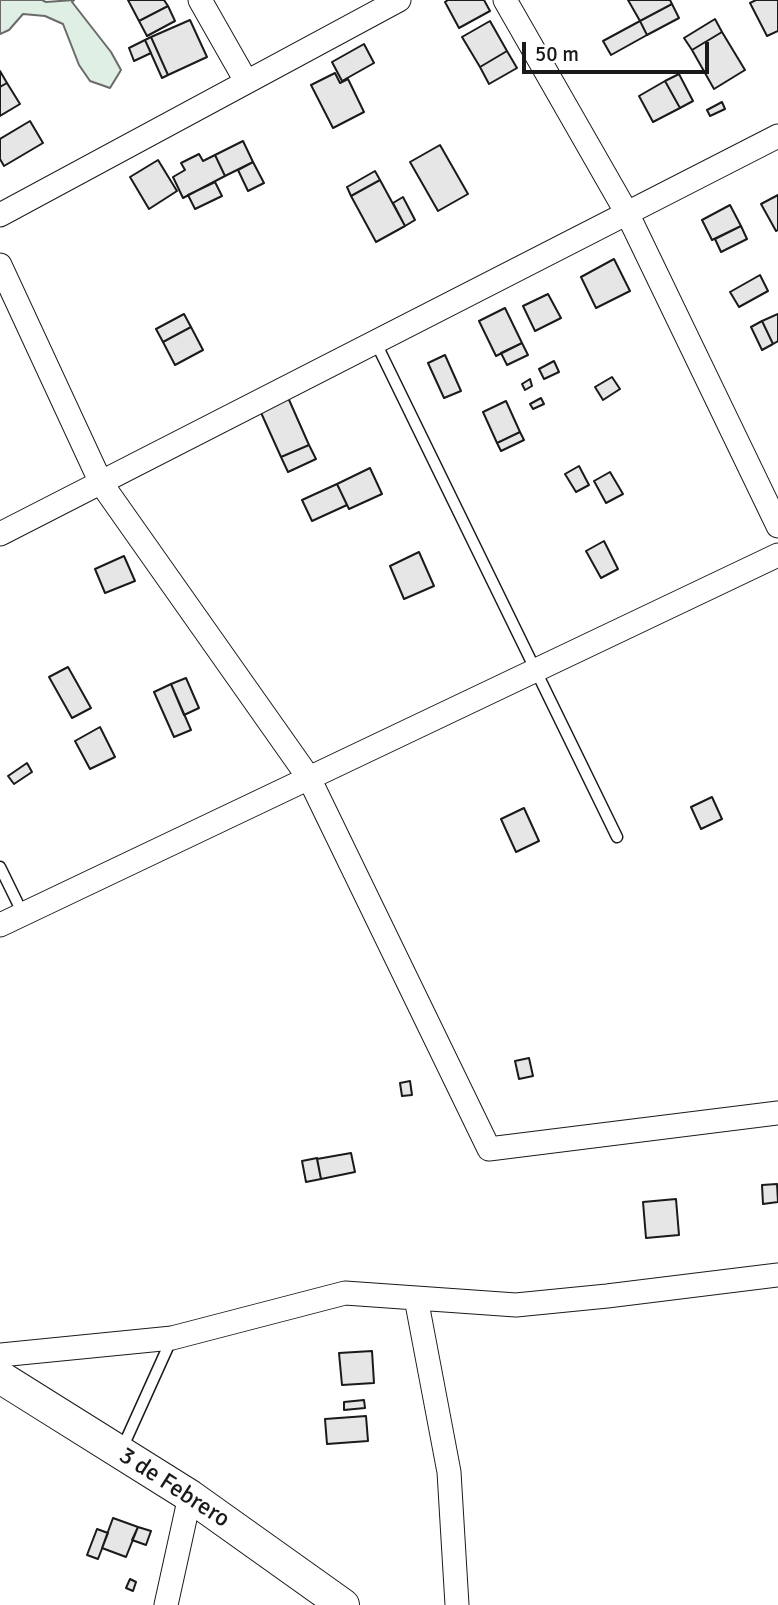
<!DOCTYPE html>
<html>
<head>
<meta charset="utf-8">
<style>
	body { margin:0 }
	#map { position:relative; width:778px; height:1605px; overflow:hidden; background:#fff; font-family:Signika,sans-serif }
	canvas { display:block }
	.scale { position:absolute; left:522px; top:42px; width:187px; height:32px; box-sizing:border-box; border:4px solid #1a1a1a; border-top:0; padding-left:9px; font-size:21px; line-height:24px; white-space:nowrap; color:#1a1a1a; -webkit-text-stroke:5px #fff; paint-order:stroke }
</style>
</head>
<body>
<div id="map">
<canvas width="778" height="1605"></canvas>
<div class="scale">50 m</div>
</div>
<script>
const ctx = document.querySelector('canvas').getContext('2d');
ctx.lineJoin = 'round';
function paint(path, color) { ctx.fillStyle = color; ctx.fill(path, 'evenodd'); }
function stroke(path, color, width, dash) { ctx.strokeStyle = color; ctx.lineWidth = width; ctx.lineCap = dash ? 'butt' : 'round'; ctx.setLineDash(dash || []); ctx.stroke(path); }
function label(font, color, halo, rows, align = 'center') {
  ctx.font = font + ' Signika,sans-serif'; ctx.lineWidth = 5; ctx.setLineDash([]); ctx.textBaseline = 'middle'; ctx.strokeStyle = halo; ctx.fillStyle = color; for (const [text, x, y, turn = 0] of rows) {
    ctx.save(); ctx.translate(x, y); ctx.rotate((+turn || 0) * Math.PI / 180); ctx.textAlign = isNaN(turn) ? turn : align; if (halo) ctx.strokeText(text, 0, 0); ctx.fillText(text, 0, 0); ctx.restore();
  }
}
const green = new Path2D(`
	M 0,0 L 42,0 L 46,2 L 74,0 L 72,2 L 111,52 L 121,70 L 110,88 L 90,81 L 79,65 L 63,24 L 45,16 L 23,14 L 9,30 L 0,34 Z`);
paint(green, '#e0efe3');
stroke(green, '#6a6a6a', 2);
const building = new Path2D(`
	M 128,0 L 164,0 L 168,6 L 139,21 Z
	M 448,0 L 484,0 L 490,11 L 459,28 L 445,2 Z
	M 628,0 L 670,0 L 672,4 L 640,21 Z
	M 756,0 L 778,0 L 778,31 L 767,36 L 750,3 Z
	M 672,4 L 679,18 L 647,35 L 640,21 Z
	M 168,6 L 175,21 L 147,36 L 139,21 Z
	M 715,19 L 722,32 L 692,50 L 684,38 Z
	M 190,20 L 207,57 L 168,75 L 151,37 Z
	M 490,21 L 507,51 L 480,67 L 462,37 Z
	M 640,21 L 647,35 L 611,55 L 603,41 Z
	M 722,32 L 745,70 L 714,89 L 692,50 Z
	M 151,37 L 168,75 L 162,78 L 145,40 Z
	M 145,40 L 151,53 L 134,61 L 129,48 Z
	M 364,44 L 374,63 L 342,81 L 332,62 Z
	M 507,51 L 517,68 L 489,84 L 480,67 Z
	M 0,71 L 7,83 L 0,87 Z
	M 335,73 L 340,83 L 348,79 L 364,112 L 333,128 L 311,85 Z
	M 679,74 L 693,101 L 680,108 L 665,81 Z
	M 665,81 L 680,108 L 653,122 L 639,96 Z
	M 7,83 L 20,104 L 0,116 L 0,87 Z
	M 722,102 L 725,109 L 710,116 L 707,110 Z
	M 30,121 L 43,143 L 4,166 L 0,159 L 0,139 Z
	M 243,141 L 253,162 L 225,176 L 215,155 Z
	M 440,145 L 468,194 L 438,211 L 410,162 Z
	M 199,154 L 203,161 L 215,155 L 225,176 L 183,198 L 173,177 L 185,170 L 181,163 Z
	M 158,160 L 177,191 L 149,209 L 130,177 Z
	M 253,162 L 264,183 L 248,191 L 238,170 Z
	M 375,171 L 380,180 L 351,196 L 347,187 Z
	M 380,180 L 405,226 L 376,242 L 351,196 Z
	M 215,182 L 222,196 L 195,209 L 188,195 Z
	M 778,195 L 778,230 L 776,231 L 761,204 Z
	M 403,197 L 415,220 L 405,226 L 393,203 Z
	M 730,205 L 741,226 L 712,240 L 702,220 Z
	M 741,226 L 747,239 L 721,252 L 715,239 Z
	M 614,259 L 630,291 L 596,308 L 581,277 Z
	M 760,275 L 768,291 L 739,307 L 730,292 Z
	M 548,294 L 561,318 L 535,331 L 523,306 Z
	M 505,308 L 522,343 L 496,356 L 479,321 Z
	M 184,314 L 191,327 L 163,342 L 156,329 Z
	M 778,314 L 778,341 L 773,344 L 762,321 Z
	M 762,321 L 773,344 L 762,350 L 751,327 Z
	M 191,327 L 203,350 L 175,365 L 163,342 Z
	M 522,343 L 528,355 L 507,365 L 501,353 Z
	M 445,355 L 461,391 L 444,398 L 428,363 Z
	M 554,361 L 559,372 L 544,379 L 539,369 Z
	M 612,377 L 620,389 L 603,400 L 595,387 Z
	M 530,379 L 532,386 L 525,390 L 522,384 Z
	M 286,393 L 309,445 L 281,457 L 258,406 Z
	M 541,398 L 544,404 L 533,409 L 530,404 Z
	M 506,401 L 520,432 L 497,443 L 483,412 Z
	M 520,432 L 524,440 L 501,451 L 497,443 Z
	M 309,445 L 316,459 L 288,472 L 281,457 Z
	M 579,466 L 589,485 L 576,492 L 565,474 Z
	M 370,468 L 382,494 L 349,509 L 337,484 Z
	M 610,472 L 623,494 L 606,503 L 594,481 Z
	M 337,484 L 347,505 L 312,521 L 302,500 Z
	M 604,541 L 618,569 L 601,578 L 586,551 Z
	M 419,552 L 434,586 L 404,599 L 390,566 Z
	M 124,556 L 135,581 L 105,593 L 95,569 Z
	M 68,667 L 91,708 L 72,718 L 49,677 Z
	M 186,678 L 199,708 L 184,715 L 171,684 Z
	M 171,684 L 191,730 L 174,737 L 154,692 Z
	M 100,727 L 115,757 L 90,769 L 75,741 Z
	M 27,763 L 32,772 L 14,784 L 8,776 Z
	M 712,797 L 722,819 L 701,829 L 691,807 Z
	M 524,808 L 539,841 L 516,852 L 501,819 Z
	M 529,1058 L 533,1076 L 519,1079 L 515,1061 Z
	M 410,1081 L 412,1095 L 402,1096 L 400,1083 Z
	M 351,1153 L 355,1172 L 321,1179 L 317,1159 Z
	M 317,1158 L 321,1179 L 306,1182 L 302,1161 Z
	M 777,1184 L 778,1202 L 763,1204 L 762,1185 Z
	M 676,1199 L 679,1235 L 646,1238 L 643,1202 Z
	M 372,1351 L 374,1383 L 342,1385 L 339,1353 Z
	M 364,1400 L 365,1408 L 344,1410 L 344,1402 Z
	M 366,1416 L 368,1441 L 327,1444 L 325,1419 Z
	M 113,1518 L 138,1527 L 126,1557 L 102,1548 Z
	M 138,1527 L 151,1531 L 146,1545 L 132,1540 Z
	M 97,1529 L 108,1533 L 98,1559 L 87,1555 Z
	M 130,1579 L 136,1582 L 133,1591 L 126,1588 Z`);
paint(building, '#e6e6e6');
stroke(building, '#1a1a1a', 2);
const lane = new Path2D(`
	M 376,343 L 617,837
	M 0,867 L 23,914
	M 121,1451 L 172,1338`);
const street = new Path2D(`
	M 200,0 L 246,81
	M 505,0 L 628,215 L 778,526
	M 0,215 L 399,0
	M 0,265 L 101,483 L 309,778 L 489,1149 L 778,1113
	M 0,534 L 778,136
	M 0,925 L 778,555
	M 416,1298 L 449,1472 L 457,1605
	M 0,1355 L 172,1338 L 345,1293 L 516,1305 L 607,1296 L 778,1275
	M 166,1605 L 190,1496`);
const secondary = new Path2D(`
	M 0,1377 L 190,1496 L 343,1605`);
stroke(lane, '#1a1a1a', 13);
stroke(street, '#1a1a1a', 25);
stroke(secondary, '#1a1a1a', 34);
stroke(lane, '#fff', 10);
stroke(street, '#fff', 23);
stroke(secondary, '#fff', 32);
label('24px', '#1a1a1a', '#fff', [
	["3 de Febrero",174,1488,33]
]);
</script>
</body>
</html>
